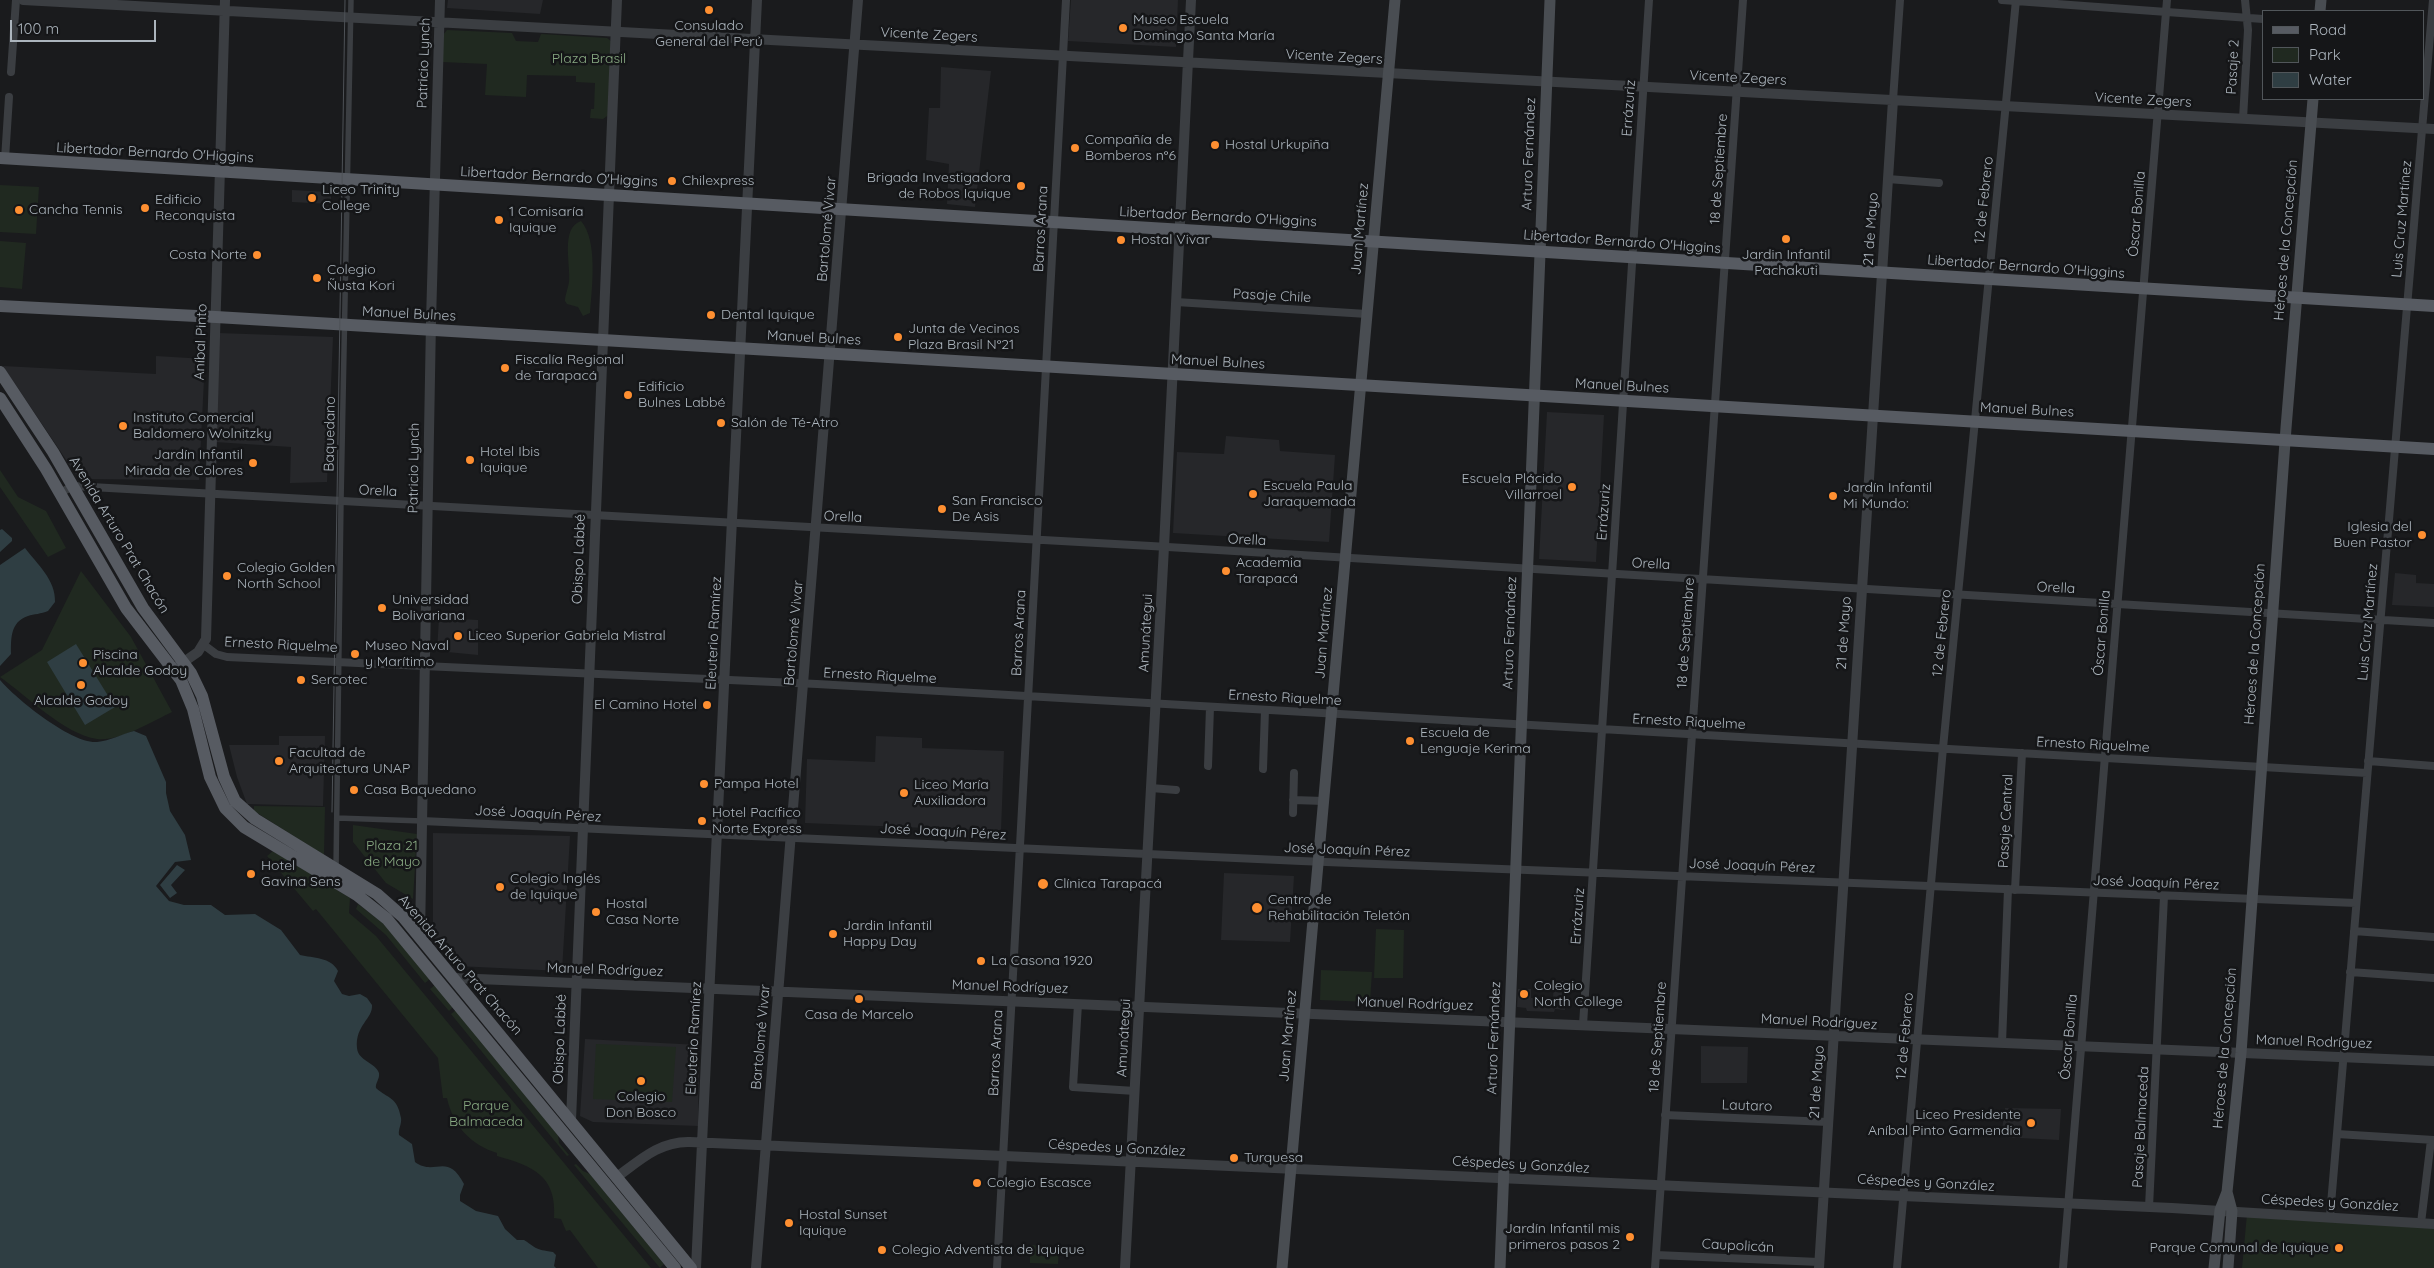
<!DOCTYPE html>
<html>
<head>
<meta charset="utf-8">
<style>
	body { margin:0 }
	#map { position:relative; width:2434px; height:1268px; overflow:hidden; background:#1a1b1d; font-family:Quicksand,sans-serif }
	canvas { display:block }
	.legend { position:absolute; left:2262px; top:10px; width:162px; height:90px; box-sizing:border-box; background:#151618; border:1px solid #51565a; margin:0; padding:6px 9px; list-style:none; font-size:15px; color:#acb5bd }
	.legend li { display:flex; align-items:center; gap:10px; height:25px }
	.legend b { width:25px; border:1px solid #51565a }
	.scale { position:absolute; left:10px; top:20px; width:146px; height:22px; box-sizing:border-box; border:2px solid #acb5bd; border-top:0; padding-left:6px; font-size:15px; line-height:18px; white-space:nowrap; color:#acb5bd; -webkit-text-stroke:4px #151618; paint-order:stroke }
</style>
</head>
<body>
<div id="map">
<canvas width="2434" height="1268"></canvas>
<ul class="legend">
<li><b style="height:6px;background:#575b62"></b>Road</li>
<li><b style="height:14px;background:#202920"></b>Park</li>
<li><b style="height:14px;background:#2f3e43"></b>Water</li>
</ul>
<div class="scale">100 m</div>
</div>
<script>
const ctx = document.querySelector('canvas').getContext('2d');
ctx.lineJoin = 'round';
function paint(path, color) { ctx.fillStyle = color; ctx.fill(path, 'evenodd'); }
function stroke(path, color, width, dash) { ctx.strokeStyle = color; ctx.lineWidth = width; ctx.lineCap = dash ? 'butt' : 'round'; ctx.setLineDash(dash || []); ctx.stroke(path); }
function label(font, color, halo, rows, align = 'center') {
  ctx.font = font + ' Quicksand,sans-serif'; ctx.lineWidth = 5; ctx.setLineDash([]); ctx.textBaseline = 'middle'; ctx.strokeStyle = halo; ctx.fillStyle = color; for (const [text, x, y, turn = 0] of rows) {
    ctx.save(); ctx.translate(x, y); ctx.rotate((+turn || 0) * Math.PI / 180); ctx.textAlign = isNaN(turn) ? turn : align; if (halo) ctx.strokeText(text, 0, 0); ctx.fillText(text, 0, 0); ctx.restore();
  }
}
paint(new Path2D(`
	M 448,0 L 543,0 L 540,14 L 447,8 Z
	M 1071,0 L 1178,0 L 1176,47 L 1068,41 Z
	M 941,67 L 991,71 L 975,207 L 947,204 L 949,164 L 926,160 L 929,108 L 940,108 Z
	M 292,190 L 329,192 L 331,194 L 331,204 L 292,202 Z
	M 218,333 L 333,337 L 327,482 L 290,483 L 291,447 L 215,442 Z
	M 156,356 L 205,359 L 199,480 L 79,479 L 3,366 L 156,374 Z
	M 1547,412 L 1604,415 L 1596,562 L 1539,559 Z
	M 1226,436 L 1279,440 L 1280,451 L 1335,455 L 1329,542 L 1173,533 L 1177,452 L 1224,454 Z
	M 2395,573 L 2416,575 L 2416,583 L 2434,584 L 2434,607 L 2392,605 Z
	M 439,618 L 478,620 L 478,655 L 437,651 Z
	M 279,736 L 325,736 L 323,806 L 247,804 L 237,777 L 229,745 L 279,745 Z
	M 876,736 L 922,738 L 922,748 L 1004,751 L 1001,831 L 805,823 L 807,759 L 875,762 Z
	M 433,833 L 570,836 L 562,971 L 457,966 L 433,937 Z
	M 1224,873 L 1294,876 L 1290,942 L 1221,940 Z
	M 1554,981 L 1566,981 L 1565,1010 L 1555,1009 L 1554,1012 L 1527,1011 L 1526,1008 L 1517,1007 L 1518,989 L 1531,989 L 1531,998 L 1553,999 Z
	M 585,1039 L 699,1045 L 698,1126 L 593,1122 L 580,1116 Z
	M 1701,1046 L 1748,1047 L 1747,1083 L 1701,1083 Z
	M 2005,1108 L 2061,1109 L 2059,1140 L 2001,1137 Z`), '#26272a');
paint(new Path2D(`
	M 447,30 L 512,33 L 516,41 L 538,42 L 541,34 L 607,38 L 611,41 L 610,114 L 603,119 L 590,118 L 591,109 L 594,109 L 595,83 L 576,82 L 576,76 L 527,75 L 526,97 L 485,95 L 487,64 L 442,62 L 443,35 Z
	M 0,185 L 39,187 L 36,234 L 0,232 Z
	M 581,221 C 598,240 592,288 590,313 L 583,316 L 578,307 L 567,304 L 565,301 C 565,295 568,289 569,282 C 571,265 560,228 581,221 Z
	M 0,241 L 26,243 L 22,289 L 0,287 Z
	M 0,470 L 18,497 L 46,511 L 66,548 L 48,557 L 0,487 Z
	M 81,571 L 131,637 L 172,712 C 153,721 119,742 97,739 C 64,734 27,696 0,677 L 42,650 Z
	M 254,806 L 325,807 L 324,855 L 254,811 Z
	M 353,825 L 417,834 L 413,899 L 386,883 L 353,842 Z
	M 273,851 L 350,898 L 349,913 L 376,936 L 651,1268 L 598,1268 L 570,1230 L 566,1231 L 561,1219 L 554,1218 C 557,1176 533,1166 497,1156 L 497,1153 C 471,1145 453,1126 447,1098 L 443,1098 L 438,1058 L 316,909 L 313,911 L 267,856 Z
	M 358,904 L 385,925 L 430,979 L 425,983 L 386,935 L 356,909 Z
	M 1376,929 L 1404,930 L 1403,978 L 1374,978 Z
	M 1321,970 L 1372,972 L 1370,1002 L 1320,1000 Z
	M 435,985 L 453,1007 L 449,1011 L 430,989 Z
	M 456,1010 L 558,1135 L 559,1143 L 569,1155 L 567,1156 L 451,1014 Z
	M 596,1044 L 676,1047 L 672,1102 L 593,1099 Z
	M 576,1164 L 583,1171 L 590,1174 L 664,1264 L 660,1268 L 574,1165 Z
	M 2247,1214 L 2434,1228 L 2434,1268 L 2242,1268 Z
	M 1030,1245 L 1059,1246 L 1058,1264 L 1030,1263 Z`), '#202920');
paint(new Path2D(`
	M 2,529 L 12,538 L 12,541 L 0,552 L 0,530 Z
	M 25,548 C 37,564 56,580 55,602 L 48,611 C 41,614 34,614 28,616 C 10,622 11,639 11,654 L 0,666 L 0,565 Z
	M 76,644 L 115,707 L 85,725 L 47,662 Z
	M 0,680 C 16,699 72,744 97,742 C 110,741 122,734 134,731 L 146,736 L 166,782 L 166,793 L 170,811 L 185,835 L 191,860 L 175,862 L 156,886 L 169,901 L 184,905 L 211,905 L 225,915 L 255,914 L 281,930 L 300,955 C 313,958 331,957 338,971 L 334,981 L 342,994 L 349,996 L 360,994 L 367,998 L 372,1005 C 373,1019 355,1025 357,1048 C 358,1061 375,1062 379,1073 C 380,1079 375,1083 376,1088 C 388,1099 397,1096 401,1118 C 402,1124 398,1129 399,1135 L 412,1144 L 415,1162 C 435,1177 447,1151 464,1184 L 460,1195 L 460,1201 L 476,1211 L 498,1216 L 505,1229 L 517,1240 L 524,1240 C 538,1249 534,1249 553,1252 L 556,1255 L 554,1266 L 556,1268 L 0,1268 Z
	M 177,865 L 185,870 L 171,885 L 177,893 L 170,898 L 160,885 Z`), '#2f3e43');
stroke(new Path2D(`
	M 337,818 L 422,821
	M 336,868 L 341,501 L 351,0`), '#3b3e42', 5.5);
stroke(new Path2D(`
	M 2002,0 L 2263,19
	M 11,72 L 16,0
	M 1893,100 L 1900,0
	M 2243,119 L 2248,30 L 2245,0
	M 5,159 L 9,97
	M 1888,179 L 1939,183
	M 1176,302 L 1367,314
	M 60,493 L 73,486 L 91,487 L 1151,546 L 2434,623
	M 204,645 L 216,654 L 227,657 L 817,684 L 2367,773
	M 2368,761 L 2434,766
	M 1208,766 L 1210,707
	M 1263,769 L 1265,710
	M 1151,788 L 1176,790
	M 1293,800 L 1324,801
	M 1293,813 L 1294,773
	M 422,821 L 1301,861 L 2356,903
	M 2015,890 L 2022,753
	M 2354,931 L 2434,937
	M 2350,972 L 2434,978
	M 1078,1004 L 1073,1087 L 1135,1091
	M 1583,1025 L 1649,0
	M 2002,1043 L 2008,889
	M 1665,1115 L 1828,1122
	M 2337,1134 L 2434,1140
	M 2149,1207 L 2164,896
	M 2330,1216 L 2433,0
	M 2421,1223 L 2431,1140
	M 1656,1255 L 1819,1262
	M 997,1268 L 1066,0
	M 1655,1268 L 1743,0
	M 1897,1268 L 1943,748 L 2016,0
	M 2063,1268 L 2167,0`), '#3b3e42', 8);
stroke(new Path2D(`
	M 23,0 L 2434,129
	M 178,666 L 198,652 L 206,639 L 225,0
	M 420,936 L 431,321 L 440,0
	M 454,978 L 2434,1061
	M 571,1120 L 617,0
	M 617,1177 C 640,1160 660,1141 690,1142 L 2172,1208 L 2434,1224
	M 696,1268 L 757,0
	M 756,1268 L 858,0
	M 1125,1268 L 1164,547 L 1191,0
	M 1819,1268 L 1893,100`), '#3b3e42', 10);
stroke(new Path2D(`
	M 2320,11 L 2321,0
	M 2227,1192 L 2232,1211 L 2228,1268
	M 1282,1268 L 1395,0
	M 1500,1268 L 1550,0
	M 2214,1268 L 2220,1210 L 2227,1192 L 2241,1053 L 2286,428 L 2313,99`), '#494d52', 11);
stroke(new Path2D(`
	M 0,158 L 2434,306
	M 0,306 L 216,317 L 2434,449
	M 0,372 L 53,452 L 143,608 L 191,673 L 202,696 L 224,777 L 235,801 L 255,819 L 377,894 L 403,917 L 691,1268
	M 0,398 L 46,469 L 126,608 L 181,680 L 193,709 L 210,777 L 225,808 L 244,827 L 357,895 L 387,919 L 675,1268`), '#575b62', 12);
stroke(new Path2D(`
	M 332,812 L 345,0`), '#4e5257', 1);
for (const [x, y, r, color] of [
	[709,10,5,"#fe8f31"],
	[1123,28,5,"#fe8f31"],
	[1215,145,5,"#fe8f31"],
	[1075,148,5,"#fe8f31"],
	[672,181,5,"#fe8f31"],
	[1021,186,5,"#fe8f31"],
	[312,198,5,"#fe8f31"],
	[145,208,5,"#fe8f31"],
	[19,210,5,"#fe8f31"],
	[499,220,5,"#fe8f31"],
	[1786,239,5,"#fe8f31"],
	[1121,240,5,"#fe8f31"],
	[257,255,5,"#fe8f31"],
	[317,278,5,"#fe8f31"],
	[711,315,5,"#fe8f31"],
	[898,337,5,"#fe8f31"],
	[505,368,5,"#fe8f31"],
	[628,395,5,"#fe8f31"],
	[721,423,5,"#fe8f31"],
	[123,426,5,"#fe8f31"],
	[470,460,5,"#fe8f31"],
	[253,463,5,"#fe8f31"],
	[1572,487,5,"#fe8f31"],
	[1253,494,5,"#fe8f31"],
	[1833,496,5,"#fe8f31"],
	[942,509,5,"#fe8f31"],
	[2422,535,5,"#fe8f31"],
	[1226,571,5,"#fe8f31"],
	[227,576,5,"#fe8f31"],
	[382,608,5,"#fe8f31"],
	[458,636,5,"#fe8f31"],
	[355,654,5,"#fe8f31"],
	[83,663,5,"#fe8f31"],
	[301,680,5,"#fe8f31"],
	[81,685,5,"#fe8f31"],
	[707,705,5,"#fe8f31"],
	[1410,741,5,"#fe8f31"],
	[279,761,5,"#fe8f31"],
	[704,784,5,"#fe8f31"],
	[354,790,5,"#fe8f31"],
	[904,793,5,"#fe8f31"],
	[702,821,5,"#fe8f31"],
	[251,874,5,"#fe8f31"],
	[1043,884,6,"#fe8f31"],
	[500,887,5,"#fe8f31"],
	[1257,908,6,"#fe8f31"],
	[596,912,5,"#fe8f31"],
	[833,934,5,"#fe8f31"],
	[981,961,5,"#fe8f31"],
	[1524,994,5,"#fe8f31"],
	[859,999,5,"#fe8f31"],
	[641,1081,5,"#fe8f31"],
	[2031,1123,5,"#fe8f31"],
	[1234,1158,5,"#fe8f31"],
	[977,1183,5,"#fe8f31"],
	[789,1223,5,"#fe8f31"],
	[1630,1237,5,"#fe8f31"],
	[2339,1248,5,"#fe8f31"],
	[882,1250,5,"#fe8f31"]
]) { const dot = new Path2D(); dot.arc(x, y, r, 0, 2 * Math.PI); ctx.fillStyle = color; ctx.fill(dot); stroke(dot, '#151618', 2); }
label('14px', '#acb5bd', '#151618', [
	["Museo Escuela",1133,20],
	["Domingo Santa María",1133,36],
	["Consulado",709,26,"center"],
	["General del Perú",709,42,"center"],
	["Compañía de",1085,140],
	["Bomberos n°6",1085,156],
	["Hostal Urkupiña",1225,145],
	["Brigada Investigadora",1011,178,"right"],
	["de Robos Iquique",1011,194,"right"],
	["Chilexpress",682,181],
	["Liceo Trinity",322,190],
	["College",322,206],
	["Edificio",155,200],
	["Reconquista",155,216],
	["Cancha Tennis",29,210],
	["1 Comisaría",509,212],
	["Iquique",509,228],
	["Hostal Vivar",1131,240],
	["Costa Norte",247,255,"right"],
	["Jardin Infantil",1786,255,"center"],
	["Pachakuti",1786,271,"center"],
	["Colegio",327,270],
	["Ñusta Kori",327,286],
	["Dental Iquique",721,315],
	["Junta de Vecinos",908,329],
	["Plaza Brasil N°21",908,345],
	["Fiscalía Regional",515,360],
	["de Tarapacá",515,376],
	["Edificio",638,387],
	["Bulnes Labbé",638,403],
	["Instituto Comercial",133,418],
	["Baldomero Wolnitzky",133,434],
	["Salón de Té-Atro",731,423],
	["Hotel Ibis",480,452],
	["Iquique",480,468],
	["Jardín Infantil",243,455,"right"],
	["Mirada de Colores",243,471,"right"],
	["Escuela Plácido",1562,479,"right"],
	["Villarroel",1562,495,"right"],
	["Escuela Paula",1263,486],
	["Jaraquemada",1263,502],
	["Jardín Infantil",1843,488],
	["Mi Mundo:",1843,504],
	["San Francisco",952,501],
	["De Asis",952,517],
	["Iglesia del",2412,527,"right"],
	["Buen Pastor",2412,543,"right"],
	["Academia",1236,563],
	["Tarapacá",1236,579],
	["Colegio Golden",237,568],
	["North School",237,584],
	["Universidad",392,600],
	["Bolivariana",392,616],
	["Liceo Superior Gabriela Mistral",468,636],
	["Museo Naval",365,646],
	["y Marítimo",365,662],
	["Piscina",93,655],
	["Alcalde Godoy",93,671],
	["Sercotec",311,680],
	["Alcalde Godoy",81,701,"center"],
	["El Camino Hotel",697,705,"right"],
	["Escuela de",1420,733],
	["Lenguaje Kerima",1420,749],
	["Facultad de",289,753],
	["Arquitectura UNAP",289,769],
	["Pampa Hotel",714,784],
	["Liceo María",914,785],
	["Auxiliadora",914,801],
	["Casa Baquedano",364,790],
	["Hotel Pacífico",712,813],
	["Norte Express",712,829],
	["Hotel",261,866],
	["Gavina Sens",261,882],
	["Colegio Inglés",510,879],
	["de Iquique",510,895],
	["Clínica Tarapacá",1054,884],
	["Centro de",1268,900],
	["Rehabilitación Teletón",1268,916],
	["Hostal",606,904],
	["Casa Norte",606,920],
	["Jardin Infantil",843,926],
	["Happy Day",843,942],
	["La Casona 1920",991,961],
	["Colegio",1534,986],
	["North College",1534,1002],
	["Casa de Marcelo",859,1015,"center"],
	["Colegio",641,1097,"center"],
	["Don Bosco",641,1113,"center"],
	["Liceo Presidente",2021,1115,"right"],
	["Aníbal Pinto Garmendia",2021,1131,"right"],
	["Turquesa",1244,1158],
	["Colegio Escasce",987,1183],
	["Hostal Sunset",799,1215],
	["Iquique",799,1231],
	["Jardín Infantil mis",1620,1229,"right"],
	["primeros pasos 2",1620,1245,"right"],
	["Parque Comunal de Iquique",2329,1248,"right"],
	["Colegio Adventista de Iquique",892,1250]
], 'left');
label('14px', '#acb5bd', '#151618', [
	["Vicente Zegers",929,35,3],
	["Vicente Zegers",1334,57,3],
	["Patricio Lynch",424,63,-88],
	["Pasaje 2",2233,67,-87],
	["Vicente Zegers",1738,78,3],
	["Vicente Zegers",2143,100,3],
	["Errázuriz",1629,108,-86],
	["Libertador Bernardo O'Higgins",155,153,3],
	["Arturo Fernández",1529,154,-88],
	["18 de Septiembre",1719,169,-86],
	["Libertador Bernardo O'Higgins",559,177,3],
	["12 de Febrero",1984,200,-84],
	["Óscar Bonilla",2137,214,-85],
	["Libertador Bernardo O'Higgins",1218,217,3],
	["Luis Cruz Martínez",2402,219,-85],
	["Bartolomé Vivar",827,229,-85],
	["Barros Arana",1041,229,-87],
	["Juan Martínez",1360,229,-85],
	["21 de Mayo",1871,229,-86],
	["Héroes de la Concepción",2286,240,-85],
	["Libertador Bernardo O'Higgins",1622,242,4],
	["Libertador Bernardo O'Higgins",2026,267,4],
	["Pasaje Chile",1272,296,3],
	["Manuel Bulnes",409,314,3],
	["Manuel Bulnes",814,338,3],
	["Aníbal Pinto",201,342,-88],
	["Manuel Bulnes",1218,362,3],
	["Manuel Bulnes",1622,386,3],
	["Manuel Bulnes",2027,410,3],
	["Baquedano",330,434,-89],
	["Patricio Lynch",414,468,-89],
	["Orella",378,491,3],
	["Errázuriz",1604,512,-86],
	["Orella",843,517,3],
	["Avenida Arturo Prat Chacón",119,535,59],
	["Orella",1247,540,3],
	["Obispo Labbé",579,559,-88],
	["Orella",1651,564,3],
	["Orella",2056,588,3],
	["Luis Cruz Martínez",2368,622,-85],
	["Eleuterio Ramírez",714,633,-87],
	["Bartolomé Vivar",794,633,-85],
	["Barros Arana",1019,633,-87],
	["Amunátegui",1146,633,-87],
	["Juan Martínez",1324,633,-85],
	["Arturo Fernández",1510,633,-88],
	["18 de Septiembre",1686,633,-86],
	["21 de Mayo",1844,633,-86],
	["12 de Febrero",1942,633,-84],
	["Óscar Bonilla",2102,633,-85],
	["Héroes de la Concepción",2255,644,-86],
	["Ernesto Riquelme",281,645,3],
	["Ernesto Riquelme",880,676,3],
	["Ernesto Riquelme",1285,698,3],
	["Ernesto Riquelme",1689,722,3],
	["Ernesto Riquelme",2093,745,3],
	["José Joaquín Pérez",538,814,3],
	["Pasaje Central",2006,821,-87],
	["José Joaquín Pérez",943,832,3],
	["José Joaquín Pérez",1347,850,2],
	["José Joaquín Pérez",1752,866,2],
	["José Joaquín Pérez",2156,883,2],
	["Errázuriz",1578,916,-86],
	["Avenida Arturo Prat Chacón",460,965,49],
	["Manuel Rodríguez",605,970,2],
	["Manuel Rodríguez",1010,987,2],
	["Manuel Rodríguez",1415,1004,2],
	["Manuel Rodríguez",1819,1022,3],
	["Juan Martínez",1288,1036,-85],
	["12 de Febrero",1905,1036,-85],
	["Bartolomé Vivar",761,1037,-85],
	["18 de Septiembre",1658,1037,-86],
	["Óscar Bonilla",2069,1037,-85],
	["Eleuterio Ramírez",694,1038,-87],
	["Amunátegui",1124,1038,-87],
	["Arturo Fernández",1494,1038,-88],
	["Obispo Labbé",560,1039,-88],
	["Manuel Rodríguez",2314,1042,2],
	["Héroes de la Concepción",2225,1048,-85],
	["Barros Arana",996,1053,-87],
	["21 de Mayo",1817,1082,-86],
	["Lautaro",1747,1106,2],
	["Pasaje Balmaceda",2141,1127,-87],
	["Céspedes y González",1117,1148,3],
	["Céspedes y González",1521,1165,3],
	["Céspedes y González",1926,1183,3],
	["Céspedes y González",2330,1203,3],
	["Caupolicán",1738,1246,3]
]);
label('14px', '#88a982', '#151618', [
	["Plaza Brasil",589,59],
	["Plaza 21",392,846],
	["de Mayo",392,862],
	["Parque",486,1106],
	["Balmaceda",486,1122]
]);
</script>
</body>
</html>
